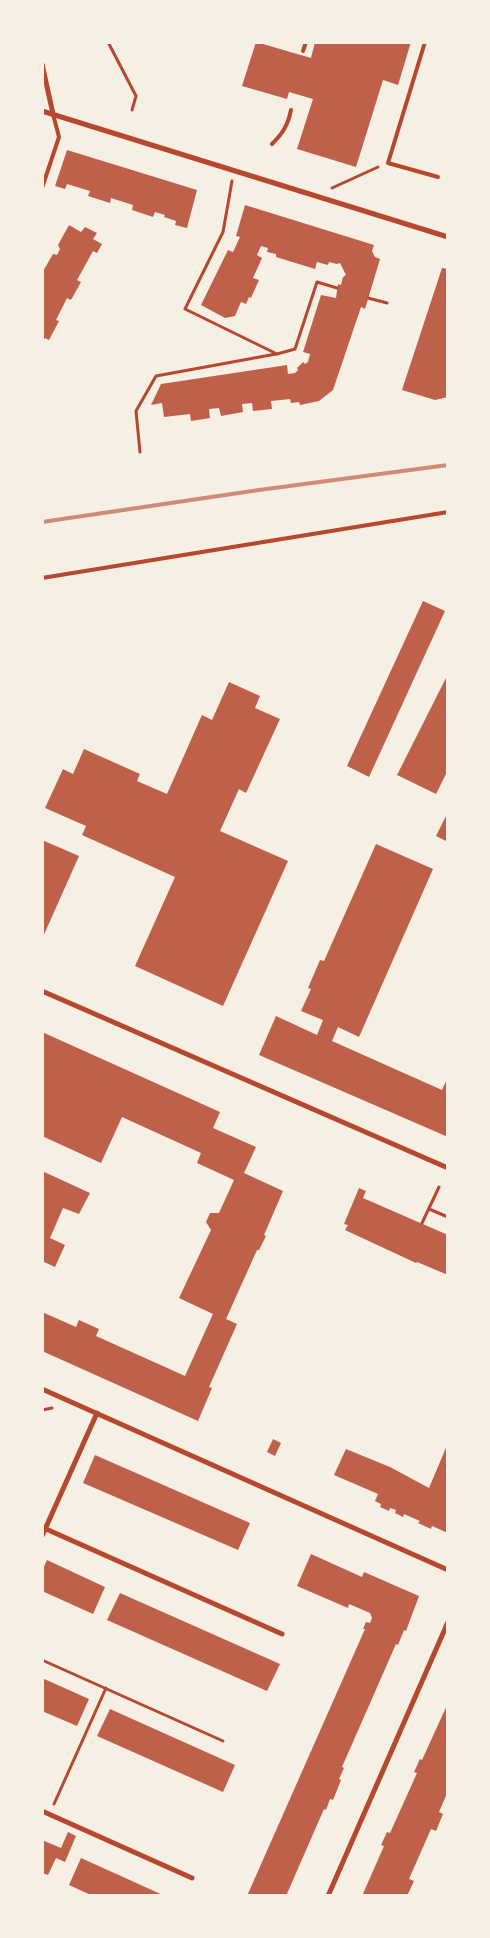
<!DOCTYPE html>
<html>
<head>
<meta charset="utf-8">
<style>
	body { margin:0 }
	#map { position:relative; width:490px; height:1938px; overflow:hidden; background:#f6efe4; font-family:"Public Sans",sans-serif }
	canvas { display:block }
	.frame { position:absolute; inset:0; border:44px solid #f6efe4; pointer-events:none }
</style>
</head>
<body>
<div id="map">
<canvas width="490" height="1938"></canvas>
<div class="frame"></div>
</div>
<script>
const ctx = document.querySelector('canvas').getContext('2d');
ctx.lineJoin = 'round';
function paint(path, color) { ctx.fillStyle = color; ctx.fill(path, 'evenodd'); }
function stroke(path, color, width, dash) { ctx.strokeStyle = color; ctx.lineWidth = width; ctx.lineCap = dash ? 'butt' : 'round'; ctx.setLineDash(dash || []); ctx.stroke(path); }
paint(new Path2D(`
	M 256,42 L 311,58 L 315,42 L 411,42 L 398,85 L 383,80 L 356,167 L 297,149 L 313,99 L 289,92 L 287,99 L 242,86 Z
	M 67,150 L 197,190 L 187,228 L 175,225 L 176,221 L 164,217 L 165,215 L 155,212 L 153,217 L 132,210 L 133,205 L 111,198 L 110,203 L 88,196 L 90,191 L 67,184 L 65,189 L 55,186 Z
	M 245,205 L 374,245 L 372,251 L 375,257 L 380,259 L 365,309 L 361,307 L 333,390 L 319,401 L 300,405 L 299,402 L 291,403 L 290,399 L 271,401 L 272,409 L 253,411 L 252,403 L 242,404 L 243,412 L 221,416 L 219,408 L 209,409 L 210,418 L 191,421 L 190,414 L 164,417 L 162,403 L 151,405 L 161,384 L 287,365 L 288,374 L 295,373 L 298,370 L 297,368 L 303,362 L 305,364 L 308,362 L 310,354 L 303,352 L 321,295 L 336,298 L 338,284 L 341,285 L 343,277 L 346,275 L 340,263 L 337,264 L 329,262 L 328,265 L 317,262 L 315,269 L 276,257 L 276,254 L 267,252 L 268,248 L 261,246 L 257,255 L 262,258 L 253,278 L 259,280 L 251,298 L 249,297 L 246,304 L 241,302 L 235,316 L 225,318 L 201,305 L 228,250 L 233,252 L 240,237 L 236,236 Z
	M 69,225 L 81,232 L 85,227 L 97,233 L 93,239 L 102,244 L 97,253 L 93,251 L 77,280 L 81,282 L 71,300 L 67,298 L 56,320 L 59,321 L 49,340 L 45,338 L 42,342 L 42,273 L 53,254 L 57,255 L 60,249 L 58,245 Z
	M 442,268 L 448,269 L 448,397 L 435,400 L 402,390 Z
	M 423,601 L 445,611 L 369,777 L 347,766 Z
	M 448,674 L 448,770 L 436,794 L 397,775 Z
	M 229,682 L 260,696 L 255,708 L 280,719 L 246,793 L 239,789 L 220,831 L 288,861 L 223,1006 L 135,966 L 175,877 L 82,835 L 86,826 L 45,808 L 63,769 L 73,774 L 84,749 L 140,774 L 137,781 L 167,794 L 202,715 L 212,720 Z
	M 448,812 L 448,842 L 436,836 Z
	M 42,840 L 79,856 L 42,939 Z
	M 376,844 L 433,869 L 359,1037 L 338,1027 L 332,1041 L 442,1090 L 448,1077 L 448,1137 L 259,1055 L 276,1016 L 317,1035 L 323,1020 L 301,1011 L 311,989 L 308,988 L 320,960 L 324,961 Z
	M 42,1032 L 220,1112 L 213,1128 L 256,1147 L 244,1173 L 283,1191 L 264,1235 L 266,1236 L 259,1250 L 257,1250 L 226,1319 L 237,1324 L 209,1387 L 212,1388 L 198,1421 L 42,1351 L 42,1312 L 76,1327 L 79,1320 L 99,1329 L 96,1336 L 185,1376 L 213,1314 L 179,1298 L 211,1230 L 206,1222 L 210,1213 L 219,1213 L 234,1180 L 197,1163 L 201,1153 L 122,1117 L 101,1163 L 42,1136 Z
	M 42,1171 L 90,1193 L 79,1214 L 63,1208 L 50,1238 L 65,1245 L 55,1267 L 42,1261 Z
	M 359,1188 L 366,1191 L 363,1198 L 448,1235 L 448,1275 L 417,1262 L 416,1263 L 345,1230 L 348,1225 L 344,1224 Z
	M 273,1439 L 281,1443 L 275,1456 L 267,1452 Z
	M 448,1443 L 448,1533 L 432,1526 L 431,1529 L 418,1523 L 420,1521 L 404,1514 L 403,1517 L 395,1513 L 396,1510 L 390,1508 L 389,1511 L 380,1507 L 381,1504 L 375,1501 L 378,1494 L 334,1475 L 346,1449 L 390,1467 L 429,1488 Z
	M 95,1455 L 250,1523 L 238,1550 L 83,1483 Z
	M 311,1554 L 362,1577 L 364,1572 L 419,1596 L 406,1631 L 404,1630 L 398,1645 L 396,1644 L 342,1767 L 344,1768 L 339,1779 L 341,1780 L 333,1800 L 330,1799 L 326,1810 L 324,1809 L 286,1896 L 247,1896 L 365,1629 L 363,1629 L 366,1622 L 370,1623 L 372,1618 L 370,1613 L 349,1604 L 348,1608 L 297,1586 Z
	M 47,1560 L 105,1587 L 93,1614 L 42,1591 L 42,1571 Z
	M 120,1593 L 280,1664 L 267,1691 L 107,1620 Z
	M 42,1678 L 89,1699 L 77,1726 L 42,1711 Z
	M 448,1703 L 448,1791 L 439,1812 L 443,1814 L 436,1831 L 431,1829 L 409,1879 L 414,1881 L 407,1896 L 362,1896 L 384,1846 L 381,1845 L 387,1832 L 390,1833 L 417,1773 L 414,1772 L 420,1759 L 422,1760 Z
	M 110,1709 L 235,1765 L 223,1792 L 97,1736 Z
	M 68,1832 L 76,1836 L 65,1862 L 56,1858 L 48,1875 L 42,1873 L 42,1840 L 61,1848 Z
	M 81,1858 L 112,1872 L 165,1896 L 93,1896 L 69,1885 Z`), '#bf614a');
stroke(new Path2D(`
	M 108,42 L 136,96 L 132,110
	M 232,181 L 223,232 L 185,309 L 277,354 L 295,349 L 317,282 L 337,288
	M 332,188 L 378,167
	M 368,298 L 387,303
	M 140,452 L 136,411 L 156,376 L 276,354
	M 429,1209 L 448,1217
	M 422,1223 L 439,1187
	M 42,1410 L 52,1408
	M 42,1660 L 223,1741
	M 54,1804 L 106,1688`), '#b5482f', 3);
stroke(new Path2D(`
	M 425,42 L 388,163 L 438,177
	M 303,51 L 306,42
	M 272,144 C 283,133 288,125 291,110
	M 42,188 L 59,137 L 53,114
	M 42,578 L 448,512`), '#b5482f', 4);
stroke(new Path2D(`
	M 42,64 L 53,114
	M 42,111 L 448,237
	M 42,991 L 448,1168
	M 42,1389 L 448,1570
	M 46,1529 L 282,1634
	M 42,1536 L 97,1413
	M 42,1811 L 192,1878
	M 328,1896 L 448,1622`), '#b5482f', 5);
stroke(new Path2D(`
	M 42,522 L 259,490 L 448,465`), '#cf8b77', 4);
</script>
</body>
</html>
